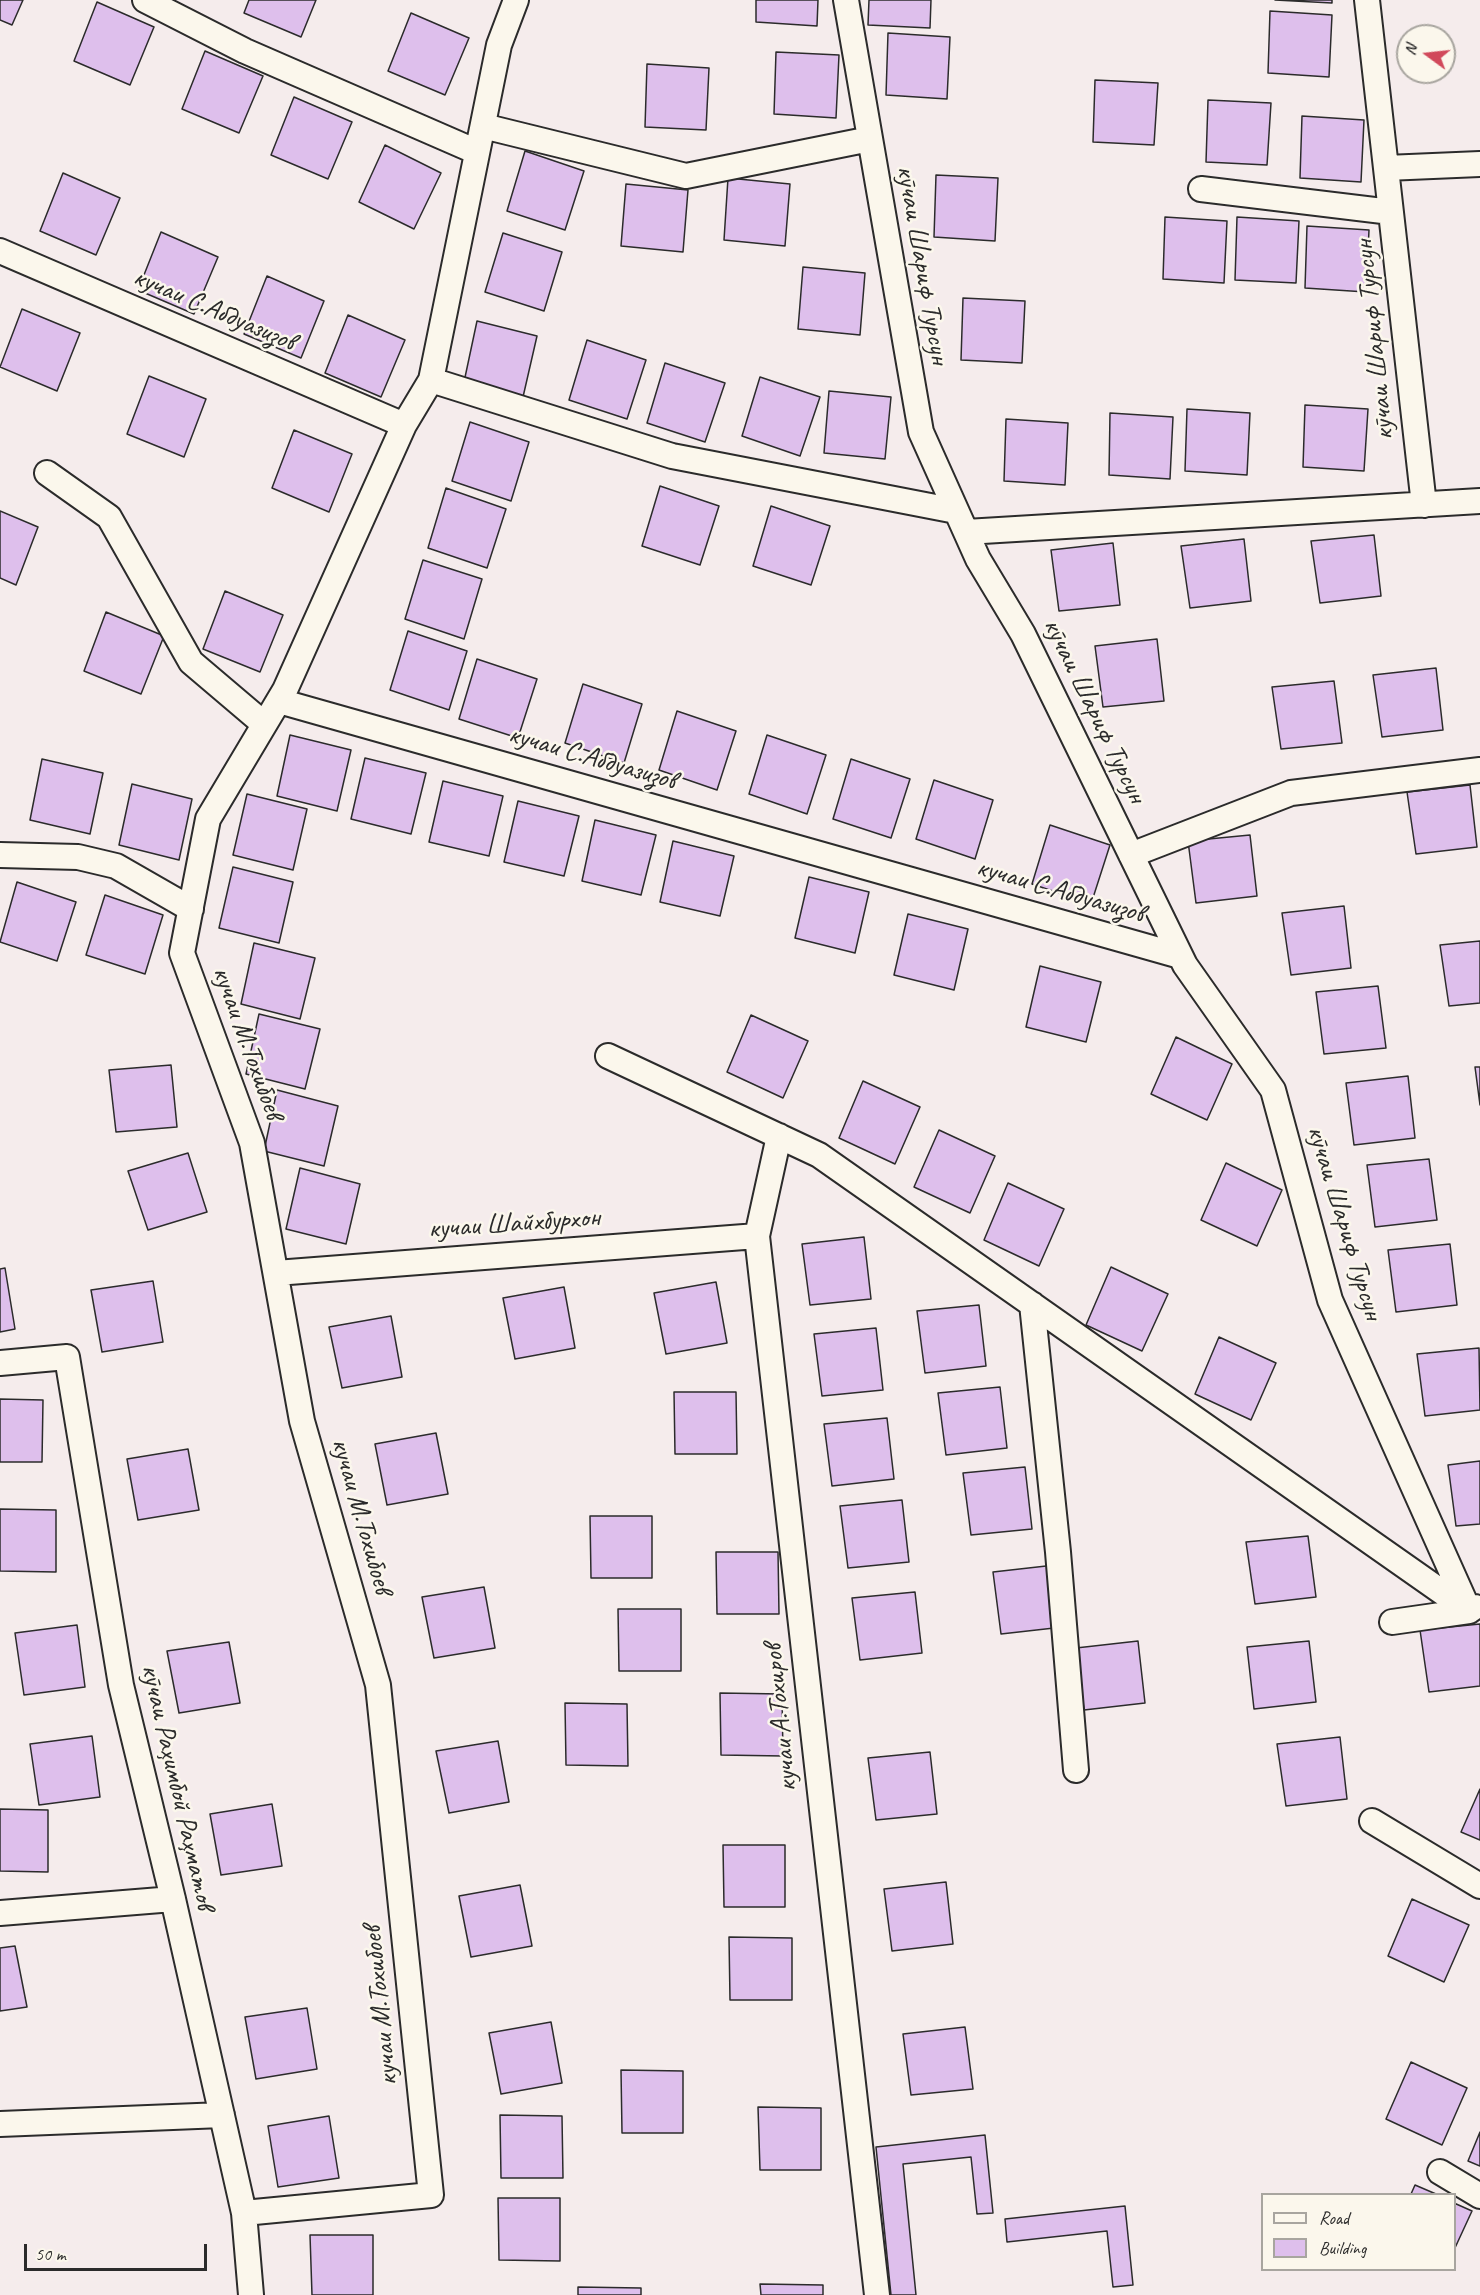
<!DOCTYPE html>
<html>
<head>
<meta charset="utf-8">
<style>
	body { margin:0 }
	#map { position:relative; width:1480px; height:2295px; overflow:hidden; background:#f5ecec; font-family:Caveat,sans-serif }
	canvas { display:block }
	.legend { position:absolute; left:1261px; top:2193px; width:195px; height:78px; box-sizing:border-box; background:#fbf7ec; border:2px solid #a8a59f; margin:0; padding:8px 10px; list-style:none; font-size:18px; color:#2b2b2b }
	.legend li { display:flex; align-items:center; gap:12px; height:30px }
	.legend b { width:30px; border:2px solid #a8a59f }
	.north { position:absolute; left:1396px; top:24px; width:60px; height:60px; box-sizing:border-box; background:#fbf7ec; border:2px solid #a8a59f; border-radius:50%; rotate:285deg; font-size:16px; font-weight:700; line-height:24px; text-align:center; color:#2b2b2b }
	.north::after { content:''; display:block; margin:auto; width:21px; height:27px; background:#d1495b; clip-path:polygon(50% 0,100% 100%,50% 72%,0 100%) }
	.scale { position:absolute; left:24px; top:2244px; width:183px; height:27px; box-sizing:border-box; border:3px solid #2b2b2b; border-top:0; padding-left:8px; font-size:18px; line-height:21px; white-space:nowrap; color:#2b2b2b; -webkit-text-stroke:4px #fbf7ec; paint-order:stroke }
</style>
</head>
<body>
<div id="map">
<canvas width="1480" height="2295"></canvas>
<ul class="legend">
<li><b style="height:8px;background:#fbf7ec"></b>Road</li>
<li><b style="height:16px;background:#debfec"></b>Building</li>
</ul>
<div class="north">N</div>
<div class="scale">50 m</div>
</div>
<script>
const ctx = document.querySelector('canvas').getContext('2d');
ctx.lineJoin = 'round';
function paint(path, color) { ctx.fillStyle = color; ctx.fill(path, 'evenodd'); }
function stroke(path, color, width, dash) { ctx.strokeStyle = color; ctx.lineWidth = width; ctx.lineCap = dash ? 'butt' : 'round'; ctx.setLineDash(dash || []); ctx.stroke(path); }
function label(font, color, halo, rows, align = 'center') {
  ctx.font = font + ' Caveat,sans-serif'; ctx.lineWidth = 5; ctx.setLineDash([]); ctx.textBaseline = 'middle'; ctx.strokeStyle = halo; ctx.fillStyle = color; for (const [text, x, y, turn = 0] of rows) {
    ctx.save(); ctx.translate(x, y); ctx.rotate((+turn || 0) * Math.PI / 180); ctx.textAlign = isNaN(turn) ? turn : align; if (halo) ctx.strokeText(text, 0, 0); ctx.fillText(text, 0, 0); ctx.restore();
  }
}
const building = new Path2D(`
	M 0,0 L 23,0 L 12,25 L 0,20 Z
	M 249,0 L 316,0 L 301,37 L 244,13 Z
	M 756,0 L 818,0 L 817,26 L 756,22 Z
	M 869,0 L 931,0 L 930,28 L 868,25 Z
	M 1275,0 L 1332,0 L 1332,3 Z
	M 97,2 L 154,27 L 130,85 L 74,61 Z
	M 1270,11 L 1332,15 L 1329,77 L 1268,73 Z
	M 411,13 L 469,38 L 445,95 L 388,71 Z
	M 888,33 L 950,37 L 947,99 L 886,95 Z
	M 205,51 L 263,76 L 239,133 L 182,109 Z
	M 776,52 L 839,55 L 836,118 L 774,114 Z
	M 647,64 L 709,68 L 706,130 L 645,127 Z
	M 1095,80 L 1158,83 L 1154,145 L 1093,142 Z
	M 294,97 L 352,122 L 328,179 L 271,155 Z
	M 1208,100 L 1271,103 L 1267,165 L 1206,162 Z
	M 1302,116 L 1364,120 L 1361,182 L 1300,178 Z
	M 385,145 L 441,173 L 414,229 L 359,202 Z
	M 525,151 L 584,171 L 565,230 L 507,211 Z
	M 63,173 L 120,198 L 96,255 L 40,231 Z
	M 936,175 L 998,178 L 995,241 L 934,237 Z
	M 728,178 L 790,184 L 785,246 L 724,240 Z
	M 626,184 L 688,190 L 683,252 L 621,246 Z
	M 1165,217 L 1227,221 L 1224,283 L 1163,279 Z
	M 1237,217 L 1299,221 L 1296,283 L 1235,280 Z
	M 1307,226 L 1369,230 L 1366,292 L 1305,288 Z
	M 161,232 L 218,257 L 194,314 L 138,290 Z
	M 503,233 L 562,252 L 544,311 L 485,292 Z
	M 803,267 L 865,273 L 860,335 L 798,329 Z
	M 267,276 L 324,301 L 301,358 L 244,334 Z
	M 963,298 L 1025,301 L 1022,363 L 961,360 Z
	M 22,309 L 80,333 L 57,391 L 0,367 Z
	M 348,315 L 405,340 L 381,397 L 325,373 Z
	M 477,321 L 537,336 L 523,397 L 464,382 Z
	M 587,340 L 646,360 L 627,419 L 569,400 Z
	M 665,363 L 725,383 L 705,442 L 647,423 Z
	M 149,376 L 206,399 L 184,457 L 127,434 Z
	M 760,377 L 820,397 L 800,456 L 742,436 Z
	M 829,391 L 891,397 L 885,459 L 824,453 Z
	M 1305,405 L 1368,409 L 1364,471 L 1303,467 Z
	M 1187,409 L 1250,413 L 1247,475 L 1185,471 Z
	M 1110,413 L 1173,417 L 1170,479 L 1109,475 Z
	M 1006,419 L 1068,423 L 1065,485 L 1004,481 Z
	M 470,422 L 529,442 L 511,501 L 452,481 Z
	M 294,430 L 352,454 L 329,512 L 272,488 Z
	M 660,486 L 719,506 L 700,565 L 642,546 Z
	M 446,488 L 506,509 L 487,568 L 428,548 Z
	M 771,506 L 830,526 L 811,585 L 753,566 Z
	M 0,511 L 38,527 L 16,585 L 0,578 Z
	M 1374,535 L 1381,596 L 1320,603 L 1311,541 Z
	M 1244,539 L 1251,601 L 1190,608 L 1181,546 Z
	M 1113,543 L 1120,605 L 1059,611 L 1051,550 Z
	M 423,560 L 482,579 L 464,639 L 405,619 Z
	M 225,591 L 283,615 L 260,672 L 203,649 Z
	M 106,612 L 164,636 L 141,694 L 84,671 Z
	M 408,631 L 467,651 L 449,710 L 390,690 Z
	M 1157,639 L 1164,701 L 1103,707 L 1095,646 Z
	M 477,659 L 537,679 L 518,738 L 459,719 Z
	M 1436,668 L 1443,730 L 1382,737 L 1373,675 Z
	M 1334,681 L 1342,743 L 1281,749 L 1272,687 Z
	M 583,684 L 642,704 L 624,763 L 565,743 Z
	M 677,711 L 736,731 L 717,790 L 659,770 Z
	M 290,735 L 351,750 L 337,811 L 277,796 Z
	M 767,735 L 826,755 L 807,814 L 749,794 Z
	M 365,758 L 426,773 L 411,834 L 351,819 Z
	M 42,759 L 103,773 L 90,834 L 30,820 Z
	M 851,759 L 910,779 L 891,838 L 833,819 Z
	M 934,780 L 993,800 L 975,859 L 916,839 Z
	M 443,781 L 503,796 L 489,856 L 429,842 Z
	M 132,784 L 192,799 L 179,860 L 119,845 Z
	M 1470,785 L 1477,847 L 1416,854 L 1407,792 Z
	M 247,794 L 307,809 L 293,870 L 233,855 Z
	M 518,801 L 579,816 L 564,876 L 504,862 Z
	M 595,820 L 656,835 L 641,895 L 582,881 Z
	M 1050,825 L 1110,845 L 1091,904 L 1032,884 Z
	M 1250,835 L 1257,896 L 1196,903 L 1188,841 Z
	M 673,841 L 734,856 L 720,916 L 660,902 Z
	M 233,867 L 293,882 L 279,943 L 219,928 Z
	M 809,877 L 869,892 L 855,953 L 795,938 Z
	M 17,882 L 76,902 L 57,961 L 0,942 Z
	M 105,895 L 163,915 L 145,974 L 86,955 Z
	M 1344,906 L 1351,968 L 1291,975 L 1282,913 Z
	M 908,914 L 968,929 L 954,990 L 894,975 Z
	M 1480,941 L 1480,1003 L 1449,1006 L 1440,945 Z
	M 254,943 L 315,958 L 300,1019 L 241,1004 Z
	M 1040,966 L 1101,982 L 1086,1042 L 1026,1027 Z
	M 1378,986 L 1386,1048 L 1324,1054 L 1316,992 Z
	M 259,1014 L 320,1029 L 305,1089 L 246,1074 Z
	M 751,1015 L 808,1041 L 783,1098 L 727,1072 Z
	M 1176,1037 L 1232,1064 L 1207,1120 L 1151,1094 Z
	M 171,1065 L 177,1127 L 116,1132 L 109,1070 Z
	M 1475,1067 L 1480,1067 L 1480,1105 Z
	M 1408,1076 L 1415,1138 L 1354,1145 L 1346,1083 Z
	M 863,1081 L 920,1107 L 895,1164 L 839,1138 Z
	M 277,1090 L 338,1106 L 324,1166 L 264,1151 Z
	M 939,1130 L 995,1156 L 970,1213 L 914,1187 Z
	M 188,1153 L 207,1212 L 148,1230 L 128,1171 Z
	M 1429,1159 L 1437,1220 L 1375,1227 L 1367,1165 Z
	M 1226,1163 L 1282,1190 L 1257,1246 L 1201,1220 Z
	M 300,1168 L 360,1184 L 346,1244 L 286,1229 Z
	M 1008,1183 L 1064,1209 L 1039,1266 L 984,1240 Z
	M 864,1237 L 871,1299 L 810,1305 L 802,1244 Z
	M 1450,1244 L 1457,1305 L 1396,1312 L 1388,1250 Z
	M 1111,1267 L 1168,1294 L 1142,1351 L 1086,1325 Z
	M 5,1268 L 15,1329 L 0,1332 L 0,1269 Z
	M 153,1281 L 163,1342 L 102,1352 L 91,1290 Z
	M 716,1282 L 727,1343 L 666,1354 L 654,1293 Z
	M 564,1287 L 575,1348 L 515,1359 L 503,1298 Z
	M 979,1305 L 986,1366 L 925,1373 L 917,1311 Z
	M 391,1316 L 402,1377 L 342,1388 L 329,1327 Z
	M 876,1328 L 883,1390 L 822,1396 L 814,1334 Z
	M 1219,1337 L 1276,1363 L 1251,1420 L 1195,1394 Z
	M 1479,1348 L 1480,1410 L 1425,1416 L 1417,1354 Z
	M 1000,1387 L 1007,1448 L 946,1455 L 938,1393 Z
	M 674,1392 L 736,1392 L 737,1454 L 675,1454 Z
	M 0,1399 L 43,1400 L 42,1462 L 0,1462 Z
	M 887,1418 L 894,1479 L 832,1486 L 824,1424 Z
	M 436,1433 L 448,1494 L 387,1505 L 375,1444 Z
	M 188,1449 L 199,1510 L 138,1520 L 127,1459 Z
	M 1480,1461 L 1480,1524 L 1456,1526 L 1448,1465 Z
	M 1025,1467 L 1032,1529 L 971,1535 L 963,1473 Z
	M 902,1500 L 909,1562 L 848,1568 L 840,1506 Z
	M 0,1509 L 56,1510 L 56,1572 L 0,1571 Z
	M 590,1516 L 652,1516 L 652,1578 L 591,1578 Z
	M 1308,1536 L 1316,1597 L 1255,1604 L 1246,1542 Z
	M 716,1552 L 778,1552 L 779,1614 L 717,1614 Z
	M 1055,1565 L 1063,1627 L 1001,1634 L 993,1572 Z
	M 484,1587 L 495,1648 L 434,1658 L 422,1597 Z
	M 915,1592 L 922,1653 L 860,1660 L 852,1598 Z
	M 618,1609 L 681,1609 L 681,1671 L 619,1671 Z
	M 1480,1624 L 1480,1686 L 1429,1692 L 1420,1630 Z
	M 77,1625 L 85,1687 L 24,1695 L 15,1633 Z
	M 1138,1641 L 1145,1703 L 1084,1710 L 1076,1648 Z
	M 1309,1641 L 1316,1702 L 1254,1709 L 1247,1647 Z
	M 229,1642 L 240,1703 L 179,1713 L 167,1651 Z
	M 720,1693 L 782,1694 L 783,1756 L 721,1755 Z
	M 565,1703 L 627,1704 L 628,1766 L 566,1765 Z
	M 92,1736 L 100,1797 L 39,1805 L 30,1744 Z
	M 1340,1737 L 1347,1799 L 1286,1806 L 1277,1744 Z
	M 498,1741 L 509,1802 L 449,1813 L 436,1751 Z
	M 930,1752 L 937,1814 L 876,1820 L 868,1758 Z
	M 1480,1789 L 1480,1840 L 1461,1832 Z
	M 272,1804 L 282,1866 L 221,1875 L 210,1814 Z
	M 0,1809 L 48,1810 L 48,1872 L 0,1871 Z
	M 723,1845 L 785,1845 L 785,1907 L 724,1907 Z
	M 946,1882 L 953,1944 L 892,1951 L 884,1889 Z
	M 520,1885 L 532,1946 L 471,1957 L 459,1896 Z
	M 1412,1899 L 1469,1925 L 1444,1982 L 1388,1956 Z
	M 729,1937 L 792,1938 L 792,2000 L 730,2000 Z
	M 15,1946 L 27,2007 L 0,2011 L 0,1948 Z
	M 307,2008 L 317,2069 L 256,2079 L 245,2017 Z
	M 551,2022 L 562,2083 L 501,2094 L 489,2033 Z
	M 965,2027 L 973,2089 L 911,2095 L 903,2034 Z
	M 1411,2062 L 1467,2088 L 1442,2145 L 1386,2119 Z
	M 621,2070 L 683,2071 L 683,2133 L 622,2133 Z
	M 758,2107 L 821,2108 L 821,2170 L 760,2170 Z
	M 500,2115 L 562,2116 L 563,2178 L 501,2178 Z
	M 329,2116 L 339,2178 L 278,2187 L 268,2126 Z
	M 1480,2132 L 1480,2166 L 1468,2161 Z
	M 985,2135 L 993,2213 L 977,2214 L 971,2157 L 903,2164 L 916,2295 L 891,2295 L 876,2147 Z
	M 1415,2185 L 1436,2194 L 1411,2194 Z
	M 498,2198 L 560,2198 L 560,2261 L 499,2260 Z
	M 1454,2203 L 1472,2211 L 1454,2250 Z
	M 1125,2206 L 1133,2285 L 1113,2287 L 1107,2231 L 1007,2242 L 1005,2219 Z
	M 310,2235 L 373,2235 L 373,2295 L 312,2295 Z
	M 760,2284 L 823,2285 L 823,2295 L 761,2295 Z
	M 578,2287 L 641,2288 L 641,2295 L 578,2295 Z`);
paint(building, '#debfec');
stroke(building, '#2b2b2b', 1.5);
const minor = new Path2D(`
	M 145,0 L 245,51 L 477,152
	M 846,0 L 921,432 L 978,559 L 1023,634 L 1185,965 L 1273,1090 L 1330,1300 L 1469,1611
	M 1367,0 L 1424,505
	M 483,126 L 686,176 L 870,139
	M 1386,168 L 1480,164
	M 1201,189 L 1391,212
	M 0,251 L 404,425
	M 431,380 L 672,456 L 956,511
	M 47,473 L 109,517 L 191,662 L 264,724
	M 966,532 L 1480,501
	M 279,701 L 1180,956
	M 0,855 L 78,857 L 116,866 L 191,909
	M 1131,855 L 1291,793 L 1480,770
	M 608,1056 L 819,1155 L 1469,1611
	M 779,1136 L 757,1236 L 877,2295
	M 276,1273 L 757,1236
	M 1032,1304 L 1058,1552 L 1076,1770
	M 0,1363 L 67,1357 L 121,1685 L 173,1899 L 244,2213 L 251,2295
	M 1392,1622 L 1469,1611 L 1475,1607
	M 1372,1821 L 1480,1886
	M 0,1913 L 173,1899
	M 0,2124 L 222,2115
	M 1440,2172 L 1480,2196
	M 244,2213 L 431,2195 L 378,1685 L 302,1421 L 252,1143 L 182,953 L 208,819 L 285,690 L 404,425 L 431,380 L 499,45 L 516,0`);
stroke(minor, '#2b2b2b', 28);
stroke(minor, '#fbf7ec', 24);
label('28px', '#2b2b2b', '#fbf7ec', [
	["кӯчаи Шариф Турсун",922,265,80],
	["кучаи С.Абдуазизов",214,310,23],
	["кӯчаи Шариф Турсун",1375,340,-96],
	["кӯчаи Шариф Турсун",1094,711,64],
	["кучаи С.Абдуазизов",592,758,16],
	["кучаи С.Абдуазизов",1060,891,16],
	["кучаи М.Тохибоев",247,1043,70],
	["кӯчаи Шариф Турсун",1344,1223,73],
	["кучаи Шайхбурхон",514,1224,-4],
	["кучаи М.Тохибоев",361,1516,74],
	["кучаи А.Тохиров",781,1718,-96],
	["кӯчаи Раҳимбой Раҳматов",177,1787,77],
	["кучаи М.Тохибоев",381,2006,-96]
]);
</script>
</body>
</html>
